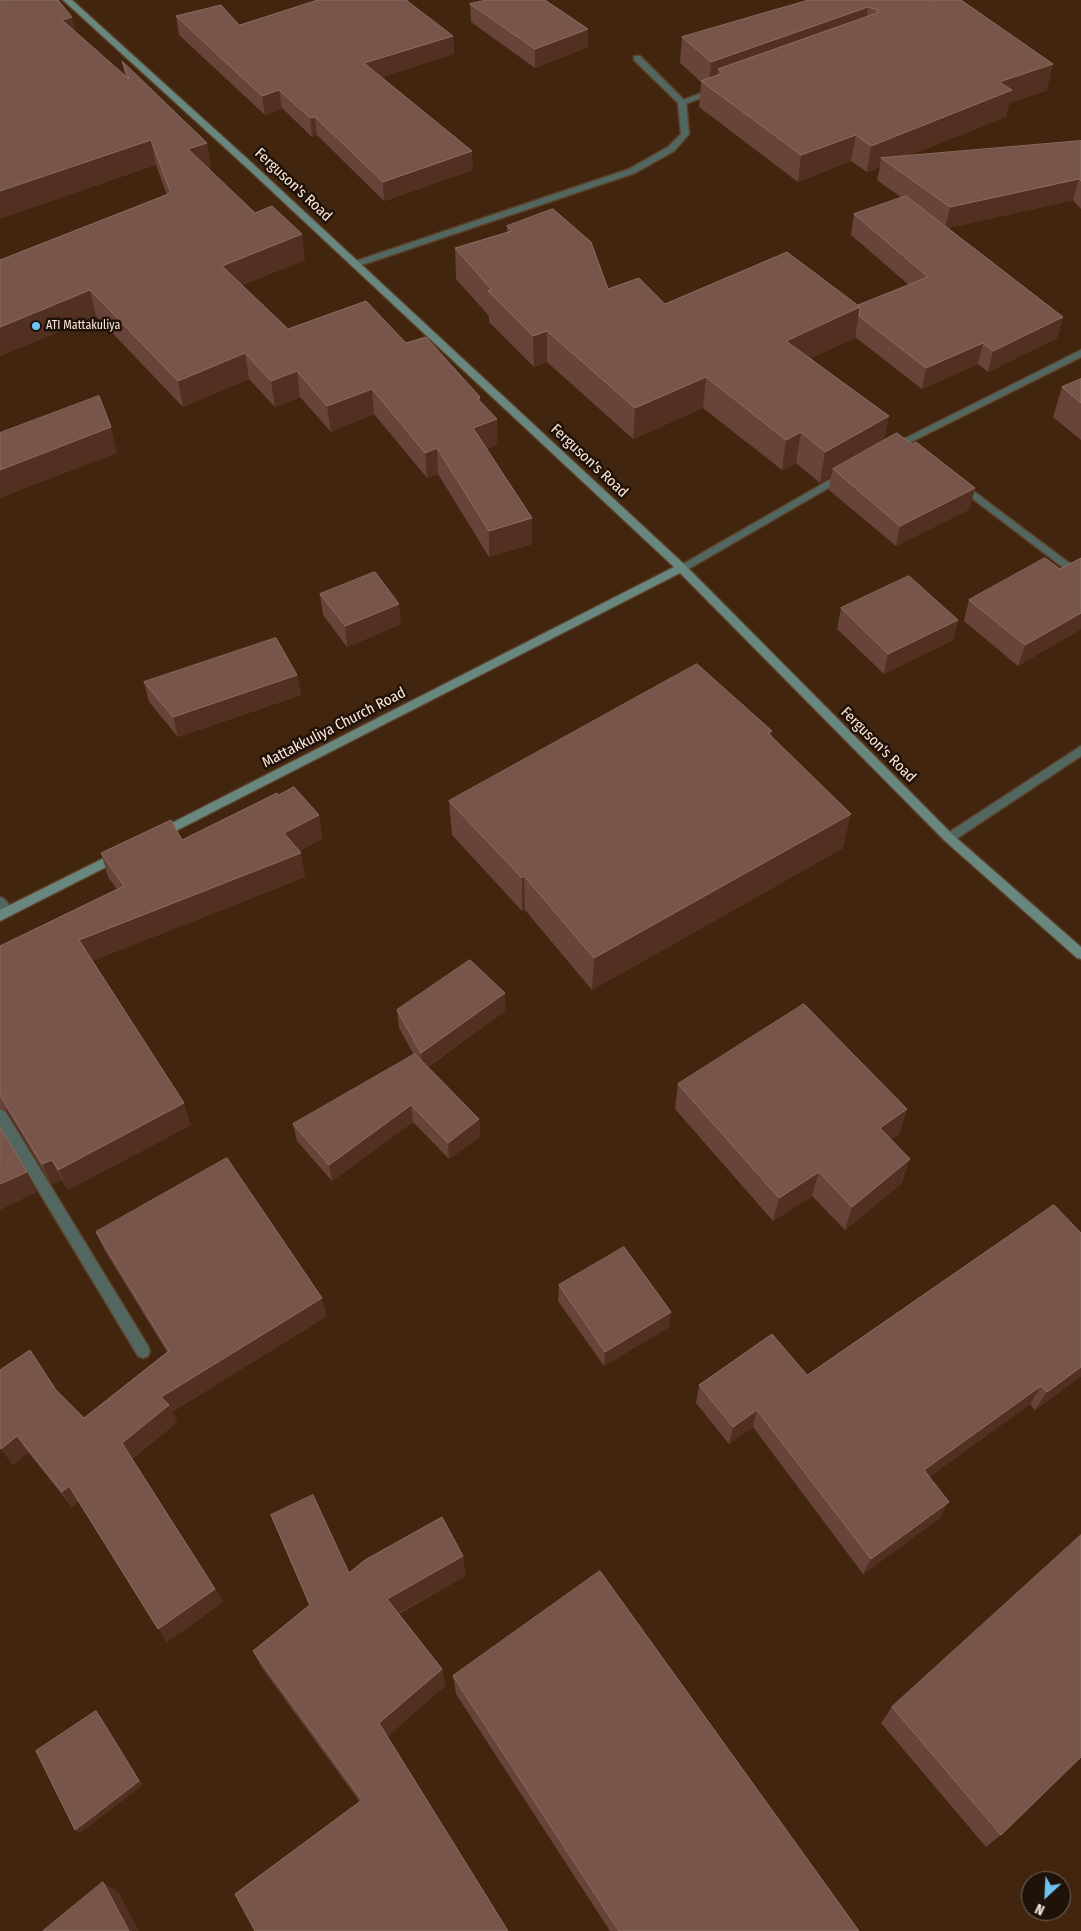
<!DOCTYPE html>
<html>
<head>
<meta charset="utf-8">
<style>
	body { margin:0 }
	#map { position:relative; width:1081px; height:1931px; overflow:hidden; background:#42250e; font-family:"Fira Sans Condensed",sans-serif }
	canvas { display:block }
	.north { position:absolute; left:1021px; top:1871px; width:50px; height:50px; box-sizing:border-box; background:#1f1208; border:1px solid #77685c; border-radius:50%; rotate:205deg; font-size:14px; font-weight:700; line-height:20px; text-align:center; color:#fce8db }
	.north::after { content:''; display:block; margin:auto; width:18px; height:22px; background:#6ec2f3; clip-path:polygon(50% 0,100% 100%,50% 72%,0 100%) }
</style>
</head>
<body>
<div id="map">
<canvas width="1081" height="1931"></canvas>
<div class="north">N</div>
</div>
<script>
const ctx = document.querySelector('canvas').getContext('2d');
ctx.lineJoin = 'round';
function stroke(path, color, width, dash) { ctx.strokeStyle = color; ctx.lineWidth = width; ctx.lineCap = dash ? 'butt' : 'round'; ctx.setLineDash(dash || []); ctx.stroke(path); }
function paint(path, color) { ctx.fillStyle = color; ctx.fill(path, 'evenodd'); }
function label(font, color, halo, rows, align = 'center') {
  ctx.font = font + ' "Fira Sans Condensed",sans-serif'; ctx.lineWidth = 5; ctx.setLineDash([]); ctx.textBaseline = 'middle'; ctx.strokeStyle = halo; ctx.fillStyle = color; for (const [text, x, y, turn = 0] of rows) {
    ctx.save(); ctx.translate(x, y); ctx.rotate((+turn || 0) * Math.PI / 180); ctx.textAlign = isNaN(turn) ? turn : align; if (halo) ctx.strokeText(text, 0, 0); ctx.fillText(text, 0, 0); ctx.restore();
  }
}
const lane = new Path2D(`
	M 712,89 L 719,91 L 685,104 L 678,102 Z`);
const street = new Path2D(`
	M 634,56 L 640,56 L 686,102 L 689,134 L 674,151 L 635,173 L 359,266 L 353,266 L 353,262 L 629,169 L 668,147 L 681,134 L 678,103 L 634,60 Z
	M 1081,350 L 1081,357 L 895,450 L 891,451 L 886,448 Z
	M 845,471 L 849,472 L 849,476 L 685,571 L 677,571 L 676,568 Z
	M 960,481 L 1081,572 L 1081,581 L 956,486 L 956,482 Z
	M 1081,746 L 1081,756 L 953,841 L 945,841 L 943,838 L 945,835 Z
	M 0,897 C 7,899 10,907 13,913 L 11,916 L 3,916 L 0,912 Z
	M 0,1109 L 5,1111 L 148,1346 L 150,1351 L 148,1356 L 143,1358 L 138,1356 L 0,1127 Z`);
const secondary = new Path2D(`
	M 63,0 L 72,0 L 252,163 L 685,565 L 953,835 L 1081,947 L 1081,959 L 1077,958 L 945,841 L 680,573 L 164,837 L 156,837 L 154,834 L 156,831 L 674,567 L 246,167 Z
	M 118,851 L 122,853 L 124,856 L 122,859 L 0,921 L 0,910 Z`);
stroke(lane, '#5c402b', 3);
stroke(street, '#5c402b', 3);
stroke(secondary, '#5c402b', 3);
paint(lane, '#536761');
paint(street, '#536761');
paint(secondary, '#68877f');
paint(new Path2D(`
	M 809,0 L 931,0 L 1047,90 L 1009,103 L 1006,117 L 908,156 L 1081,141 L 1081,209 L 1073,200 L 948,228 L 1063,317 L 1057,338 L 988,372 L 978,364 L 922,389 L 855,337 L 855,338 L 811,358 L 884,440 L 970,509 L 896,546 L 829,490 L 831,476 L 820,483 L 796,463 L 782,470 L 703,408 L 633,439 L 547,362 L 534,367 L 489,322 L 489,316 L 456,279 L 455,248 L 507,232 L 507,226 L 608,289 L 665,304 L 858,305 L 909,285 L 851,235 L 854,214 L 902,198 L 877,180 L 880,167 L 867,172 L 851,161 L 798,182 L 699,107 L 701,82 L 680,63 L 682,37 Z
	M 470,4 L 588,29 L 588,47 L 535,68 L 471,22 Z
	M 176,16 L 239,25 L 453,36 L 454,54 L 381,77 L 473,170 L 384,201 L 317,135 L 312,137 L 282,108 L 265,115 L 179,35 Z
	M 76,32 L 125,76 L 122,61 L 207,143 L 211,168 L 209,169 L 305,260 L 242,285 L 288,329 L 406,343 L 480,397 L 480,401 L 497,419 L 497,444 L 487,449 L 532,518 L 532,544 L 489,557 L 438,474 L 427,478 L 374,414 L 331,432 L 300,397 L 275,407 L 249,379 L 183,407 L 96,316 L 0,356 L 0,260 L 167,195 L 156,165 Z
	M 1081,379 L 1081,440 L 1053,417 L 1062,387 Z
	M 1081,558 L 1081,629 L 1018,666 L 964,621 L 969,600 L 1060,569 Z
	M 320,594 L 401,624 L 347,647 L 323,615 Z
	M 841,608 L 958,620 L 953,640 L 884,674 L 837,629 Z
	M 297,675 L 301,695 L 178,737 L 149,702 L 144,682 Z
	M 772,731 L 771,737 L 843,848 L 592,990 L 525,910 L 522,911 L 452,835 L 449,801 Z
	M 278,795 L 319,815 L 322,839 L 299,851 L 305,877 L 92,961 L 191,1125 L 68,1190 L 62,1180 L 52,1185 L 7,1110 L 0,1108 L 0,946 L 117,889 L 108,877 L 101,853 L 182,840 Z
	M 397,1010 L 505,1011 L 428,1067 L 479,1119 L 480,1136 L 449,1159 L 413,1122 L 332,1181 L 297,1141 L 293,1124 L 414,1055 L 399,1028 Z
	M 678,1084 L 907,1109 L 899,1134 L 891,1139 L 902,1183 L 845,1230 L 812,1196 L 773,1221 L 675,1109 Z
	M 96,1232 L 327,1316 L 172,1412 L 177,1422 L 132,1459 L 215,1589 L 223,1602 L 167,1642 L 79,1501 L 72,1507 L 28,1452 L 13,1465 L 0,1447 L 56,1390 L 84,1418 L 167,1352 L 105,1251 Z
	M 1081,1233 L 1081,1376 L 1035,1410 L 1030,1404 L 929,1477 L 940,1518 L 863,1574 L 753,1427 L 729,1444 L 696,1403 L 699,1385 L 807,1375 Z
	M 559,1285 L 671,1312 L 669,1327 L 604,1366 L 558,1301 Z
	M 271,1515 L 349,1573 L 463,1556 L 465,1576 L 399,1614 L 442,1669 L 445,1686 L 387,1736 L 508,1931 L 360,1802 L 262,1668 L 253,1651 L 309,1605 Z
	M 453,1676 L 859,1931 L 610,1931 L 456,1694 Z
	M 892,1707 L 1001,1835 L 986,1847 L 881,1723 Z`), '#674339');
paint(new Path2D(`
	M 868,7 L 864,33 L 718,69 L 717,86 L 709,87 L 711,62 Z
	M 72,17 L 78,42 L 62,20 Z
	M 588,29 L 588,47 L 535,68 L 535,49 Z
	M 453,36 L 454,54 L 366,82 L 364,63 Z
	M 1053,64 L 1047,90 L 1009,103 L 1006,117 L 889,164 L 881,158 L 880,167 L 867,172 L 871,146 L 999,82 Z
	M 279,90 L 282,108 L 265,115 L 262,96 Z
	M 315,117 L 317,135 L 312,137 L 310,118 Z
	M 856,135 L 851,161 L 798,182 L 801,155 Z
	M 151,140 L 156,165 L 0,219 L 0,191 Z
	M 207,143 L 211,168 L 192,175 L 188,149 Z
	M 472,151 L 473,170 L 384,201 L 383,182 Z
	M 1079,179 L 1073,200 L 945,229 L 950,207 Z
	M 302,234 L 305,260 L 226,291 L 222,266 Z
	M 90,290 L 96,316 L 0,356 L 0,327 Z
	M 860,307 L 855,338 L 782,371 L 786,341 Z
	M 1063,317 L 1057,338 L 988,372 L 993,351 Z
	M 547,331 L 547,362 L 534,367 L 533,336 Z
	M 983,343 L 978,364 L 922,389 L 926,368 Z
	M 245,353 L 249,379 L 183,407 L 178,381 Z
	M 297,371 L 300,397 L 275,407 L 271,381 Z
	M 706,377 L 703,408 L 633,439 L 635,408 Z
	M 372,389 L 374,414 L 331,432 L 327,406 Z
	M 889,416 L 883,447 L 833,469 L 831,476 L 820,483 L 825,452 Z
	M 497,419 L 497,444 L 474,454 L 473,428 Z
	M 111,427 L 117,453 L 0,498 L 0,470 Z
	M 801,432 L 796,463 L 782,470 L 786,440 Z
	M 437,448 L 438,474 L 427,478 L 425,453 Z
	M 975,488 L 970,509 L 896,546 L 900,526 Z
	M 532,518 L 532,544 L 489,557 L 489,531 Z
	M 399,604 L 401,624 L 347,647 L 345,626 Z
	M 1081,613 L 1081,629 L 1018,666 L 1025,645 Z
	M 958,620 L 953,640 L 884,674 L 888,654 Z
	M 297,675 L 301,695 L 178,737 L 173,717 Z
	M 772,731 L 767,766 L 768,733 Z
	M 851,814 L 843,848 L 592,990 L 594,958 Z
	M 319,815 L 322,839 L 289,857 L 284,833 Z
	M 301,853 L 305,877 L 87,963 L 79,940 Z
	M 524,876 L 525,910 L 522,911 L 522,878 Z
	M 505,993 L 505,1011 L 423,1070 L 421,1053 Z
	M 184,1103 L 191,1125 L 68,1190 L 58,1170 Z
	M 411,1105 L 413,1122 L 332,1181 L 329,1165 Z
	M 907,1109 L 899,1134 L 872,1152 L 880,1128 Z
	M 479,1119 L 480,1136 L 449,1159 L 448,1143 Z
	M 910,1159 L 902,1183 L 845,1230 L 852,1207 Z
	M 52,1160 L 62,1180 L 52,1185 L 42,1164 Z
	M 27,1172 L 37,1192 L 0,1210 L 0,1184 Z
	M 819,1172 L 812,1196 L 773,1221 L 779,1198 Z
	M 322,1298 L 327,1316 L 172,1412 L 177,1422 L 131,1459 L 122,1443 L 161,1397 Z
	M 671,1312 L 669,1327 L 604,1366 L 605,1352 Z
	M 1081,1367 L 1081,1376 L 1035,1410 L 1047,1392 Z
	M 1041,1386 L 1030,1404 L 915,1487 L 924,1470 Z
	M 757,1410 L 753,1427 L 729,1444 L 733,1427 Z
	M 17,1436 L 28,1452 L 13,1465 L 1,1449 Z
	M 69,1486 L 79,1501 L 72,1507 L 62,1492 Z
	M 949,1502 L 940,1518 L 863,1574 L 871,1559 Z
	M 463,1556 L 465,1576 L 392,1617 L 387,1599 Z
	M 215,1589 L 223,1602 L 167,1642 L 158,1629 Z
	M 442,1669 L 445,1686 L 385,1739 L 379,1723 Z
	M 96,1711 L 101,1716 L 143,1785 L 80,1833 L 75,1830 Z
	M 103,1882 L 119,1893 L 139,1931 L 129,1931 Z`), '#523021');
const building = new Path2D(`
	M 0,0 L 58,0 L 72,17 L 62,20 L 129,79 L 122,61 L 207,143 L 188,149 L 255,213 L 272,206 L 302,234 L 222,266 L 288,329 L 366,301 L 406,343 L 426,337 L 480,397 L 477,398 L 497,419 L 473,428 L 532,518 L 489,531 L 437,448 L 425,453 L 372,389 L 327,406 L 297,371 L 271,381 L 245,353 L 178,381 L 90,290 L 0,327 L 0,260 L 171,193 L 151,140 L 0,191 Z
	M 318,0 L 406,0 L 453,36 L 364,63 L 472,151 L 383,182 L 315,117 L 310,118 L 279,90 L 262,96 L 176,16 L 221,5 L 239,25 Z
	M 486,0 L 545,0 L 588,29 L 535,49 L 470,4 Z
	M 809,0 L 931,0 L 933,1 L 936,0 L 961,0 L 1053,64 L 999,82 L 1012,90 L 871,146 L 856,135 L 801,155 L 701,81 L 723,73 L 718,69 L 877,13 L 878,10 L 868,7 L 711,62 L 682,37 Z
	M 1081,141 L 1081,181 L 1079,179 L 950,207 L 881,158 Z
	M 906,196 L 1063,317 L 993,351 L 983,343 L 926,368 L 859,316 L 860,307 L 858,305 L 928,277 L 854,214 Z
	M 553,209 L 591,242 L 608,289 L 639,278 L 665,304 L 787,252 L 860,307 L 786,341 L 889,416 L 825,452 L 801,432 L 786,440 L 706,377 L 635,408 L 547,331 L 533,336 L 488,291 L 492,290 L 455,248 L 512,231 L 507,226 Z
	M 1081,379 L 1081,403 L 1062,387 Z
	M 99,396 L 111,427 L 0,470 L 0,433 Z
	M 897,433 L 912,444 L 916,442 L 975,488 L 900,526 L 833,469 Z
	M 1045,558 L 1060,569 L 1081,558 L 1081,613 L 1025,645 L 969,600 Z
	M 375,572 L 399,604 L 345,626 L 320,594 Z
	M 909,576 L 958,620 L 888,654 L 841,608 Z
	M 276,638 L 297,675 L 173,717 L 144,682 Z
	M 697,664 L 772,731 L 768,733 L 851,814 L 594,958 L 524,876 L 522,878 L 449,801 Z
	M 294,787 L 319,815 L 284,833 L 301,853 L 79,940 L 184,1103 L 58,1170 L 52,1160 L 42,1164 L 0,1095 L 0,946 L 124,886 L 101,853 L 171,820 L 182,840 L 277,793 L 278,795 Z
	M 470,960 L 505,993 L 421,1053 L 397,1010 Z
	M 804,1004 L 907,1109 L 880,1128 L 910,1159 L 852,1207 L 819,1172 L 779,1198 L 678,1084 Z
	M 415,1054 L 479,1119 L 448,1143 L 411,1105 L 329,1165 L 293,1124 Z
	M 0,1127 L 27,1172 L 0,1184 Z
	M 227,1158 L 322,1298 L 161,1397 L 169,1405 L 122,1443 L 215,1589 L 158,1629 L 69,1486 L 62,1492 L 17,1436 L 1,1449 L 0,1447 L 0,1370 L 30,1350 L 56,1390 L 84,1418 L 169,1351 L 96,1232 Z
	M 1054,1205 L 1081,1233 L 1081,1367 L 1047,1392 L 1041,1386 L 924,1470 L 949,1502 L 871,1559 L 757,1410 L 733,1427 L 699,1385 L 772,1334 L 807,1375 Z
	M 624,1247 L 671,1312 L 605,1352 L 559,1285 Z
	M 313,1495 L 349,1573 L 365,1560 L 442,1517 L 463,1556 L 387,1599 L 442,1669 L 379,1723 L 508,1931 L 255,1931 L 235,1894 L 362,1800 L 253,1651 L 310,1605 L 271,1515 Z
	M 1081,1535 L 1081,1757 L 1001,1835 L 892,1707 Z
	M 600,1571 L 859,1931 L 619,1931 L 453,1676 Z
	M 96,1711 L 139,1781 L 75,1830 L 36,1751 Z
	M 103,1882 L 129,1931 L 43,1931 Z`);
paint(building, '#77554b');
stroke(building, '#8c6c61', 1);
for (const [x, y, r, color] of [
	[36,326,5,"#6ec2f3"]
]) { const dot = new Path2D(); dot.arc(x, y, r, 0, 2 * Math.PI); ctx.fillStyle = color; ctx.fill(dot); stroke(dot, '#1f1208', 2); }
label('12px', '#fce8db', '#1f1208', [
	["ATI Mattakuliya",46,326]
], 'left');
label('15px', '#fce8db', '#1f1208', [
	["Ferguson's Road",293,185,43],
	["Ferguson's Road",589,461,43],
	["Mattakkuliya Church Road",334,728,-27],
	["Ferguson's Road",878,745,45]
]);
</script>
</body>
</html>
